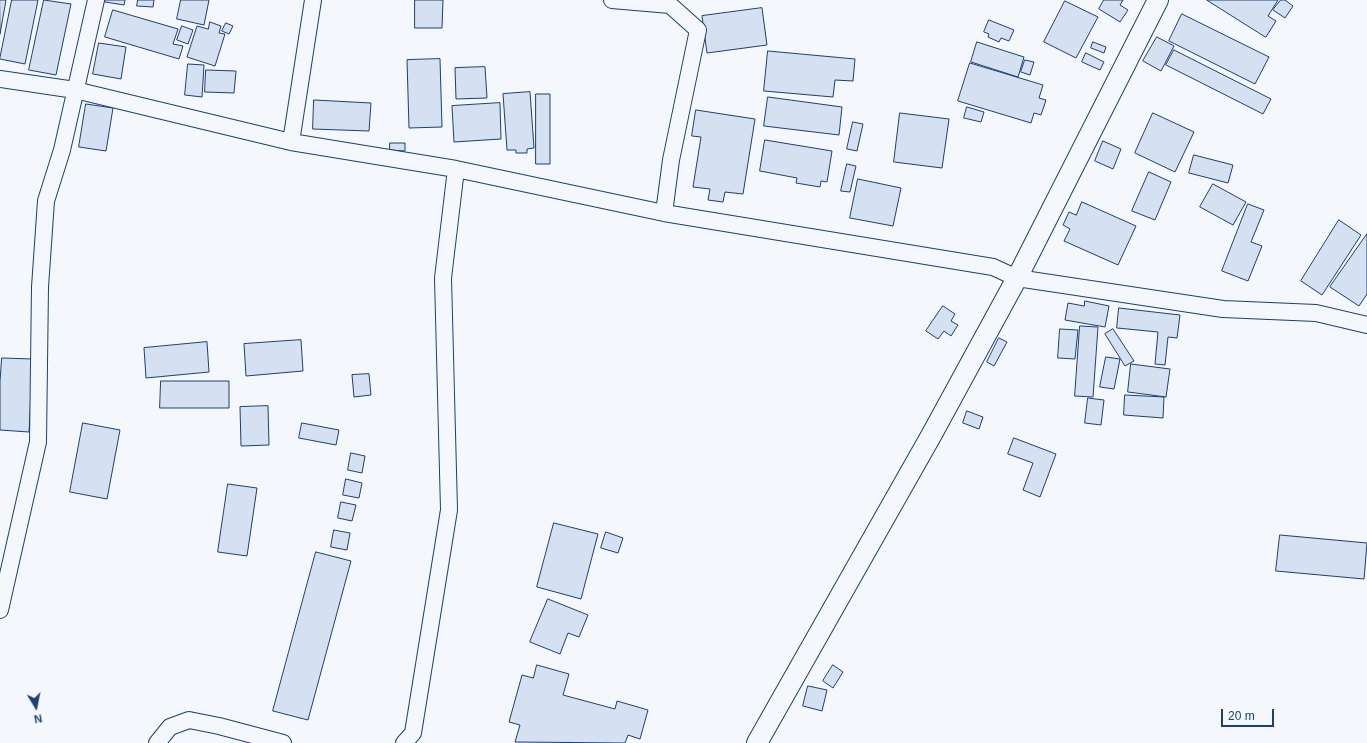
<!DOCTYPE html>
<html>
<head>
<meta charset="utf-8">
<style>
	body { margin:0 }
	#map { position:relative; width:1367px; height:743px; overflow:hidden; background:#f4f7fb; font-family:Arial,sans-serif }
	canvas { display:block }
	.north { position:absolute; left:16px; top:687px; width:40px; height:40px; -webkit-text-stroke:3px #f4f7fb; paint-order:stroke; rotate:170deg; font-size:11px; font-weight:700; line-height:16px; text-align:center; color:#1d3f73 }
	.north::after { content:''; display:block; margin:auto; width:14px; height:18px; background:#1d3f73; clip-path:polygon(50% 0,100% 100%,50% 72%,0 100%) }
	.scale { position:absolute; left:1221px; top:709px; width:53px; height:18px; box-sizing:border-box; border:2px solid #1d3f73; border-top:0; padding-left:5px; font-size:12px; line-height:14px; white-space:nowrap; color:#1d3f73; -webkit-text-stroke:3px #f4f7fb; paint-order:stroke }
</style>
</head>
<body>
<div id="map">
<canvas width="1367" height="743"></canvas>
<div class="north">N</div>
<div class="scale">20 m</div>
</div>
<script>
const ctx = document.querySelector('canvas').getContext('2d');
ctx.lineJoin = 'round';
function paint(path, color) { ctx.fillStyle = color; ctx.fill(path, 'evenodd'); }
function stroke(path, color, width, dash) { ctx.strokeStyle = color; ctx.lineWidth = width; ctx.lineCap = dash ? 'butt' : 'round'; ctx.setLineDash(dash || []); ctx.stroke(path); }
const building = new Path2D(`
	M 0,0 L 6,0 L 0,34 Z
	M 12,0 L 38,0 L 25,64 L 0,59 Z
	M 44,0 L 71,4 L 56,75 L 29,70 Z
	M 105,0 L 125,0 L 124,5 L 105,2 Z
	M 138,0 L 154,0 L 153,7 L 137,6 Z
	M 181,0 L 209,0 L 204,25 L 177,19 Z
	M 415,0 L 443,0 L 442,28 L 415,28 Z
	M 1104,0 L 1123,0 L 1120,5 L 1128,10 L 1120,22 L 1099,9 Z
	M 1207,0 L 1278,0 L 1268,16 L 1276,21 L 1266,37 Z
	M 1281,0 L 1285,0 L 1293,6 L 1285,18 L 1273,10 Z
	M 1065,1 L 1098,17 L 1076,58 L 1044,42 Z
	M 762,8 L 767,45 L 707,53 L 702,16 Z
	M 113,10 L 178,29 L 173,44 L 183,46 L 179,59 L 105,37 Z
	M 1182,14 L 1269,57 L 1255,84 L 1169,41 Z
	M 989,20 L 1014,30 L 1009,41 L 1001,38 L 999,42 L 988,37 L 989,34 L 984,32 Z
	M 210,22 L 221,26 L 219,33 L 225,34 L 215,66 L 187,57 L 197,26 L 208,29 Z
	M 226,23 L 233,26 L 229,34 L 222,31 Z
	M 182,26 L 193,30 L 188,44 L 177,40 Z
	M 1157,37 L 1174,46 L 1161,71 L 1143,61 Z
	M 977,42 L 1024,57 L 1018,77 L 971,62 Z
	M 1093,42 L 1106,47 L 1104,53 L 1091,48 Z
	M 99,43 L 126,47 L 121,79 L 93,74 Z
	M 1174,50 L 1271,99 L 1263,114 L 1166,65 Z
	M 768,51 L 855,59 L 853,81 L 835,80 L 833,97 L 764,91 Z
	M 1086,53 L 1104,62 L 1100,70 L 1082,62 Z
	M 440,59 L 442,127 L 409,128 L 407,60 Z
	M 1025,60 L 1034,62 L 1030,75 L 1021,72 Z
	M 970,63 L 1043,85 L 1039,98 L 1046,100 L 1041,115 L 1034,113 L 1031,123 L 958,101 Z
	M 188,64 L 204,65 L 202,97 L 185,95 Z
	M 485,67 L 487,98 L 456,99 L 455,68 Z
	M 206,70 L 236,71 L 234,93 L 205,92 Z
	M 530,92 L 534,148 L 527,149 L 527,153 L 516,153 L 516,150 L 507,150 L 503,94 Z
	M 536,94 L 550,94 L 550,164 L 536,164 Z
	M 768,97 L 842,107 L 839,135 L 764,126 Z
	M 314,100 L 371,103 L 369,131 L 313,129 Z
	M 500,103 L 501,139 L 454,142 L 452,106 Z
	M 86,104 L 113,108 L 106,151 L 79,147 Z
	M 967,107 L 984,112 L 981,122 L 964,118 Z
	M 696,110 L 755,119 L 743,194 L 725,192 L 723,202 L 708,200 L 710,189 L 693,187 L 701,137 L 692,136 Z
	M 900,113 L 949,119 L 942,168 L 894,162 Z
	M 1153,113 L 1194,132 L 1175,172 L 1135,153 Z
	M 853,122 L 863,124 L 857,151 L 847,149 Z
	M 765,140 L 832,151 L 827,182 L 821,181 L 820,187 L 796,183 L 797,178 L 760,171 Z
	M 1103,141 L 1121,149 L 1113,169 L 1095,161 Z
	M 390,143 L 405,143 L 405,151 L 390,150 Z
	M 1194,155 L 1233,165 L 1228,183 L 1189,173 Z
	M 847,164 L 856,166 L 850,192 L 841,191 Z
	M 1149,172 L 1171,182 L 1155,220 L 1132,211 Z
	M 858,179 L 901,188 L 893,226 L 850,218 Z
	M 1213,184 L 1246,202 L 1233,225 L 1200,207 Z
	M 1082,202 L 1136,226 L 1118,265 L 1064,241 L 1070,229 L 1063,225 L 1069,212 L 1076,215 Z
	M 1248,204 L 1264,210 L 1251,242 L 1262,246 L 1248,281 L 1222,271 Z
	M 1339,220 L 1361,235 L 1322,295 L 1301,281 Z
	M 1367,234 L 1367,294 L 1359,306 L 1330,287 Z
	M 1085,301 L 1109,306 L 1105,327 L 1065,320 L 1068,303 L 1084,306 Z
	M 943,306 L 955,314 L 951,321 L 958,325 L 951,336 L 944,331 L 938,339 L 926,331 Z
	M 1119,308 L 1180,315 L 1177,338 L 1168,337 L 1165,365 L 1155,364 L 1158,332 L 1117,328 Z
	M 1080,326 L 1098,327 L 1093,397 L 1075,396 Z
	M 1060,329 L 1078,330 L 1075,359 L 1058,358 Z
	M 1113,329 L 1134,361 L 1125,366 L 1105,334 Z
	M 999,338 L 1007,342 L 994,366 L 987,362 Z
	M 301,340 L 303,371 L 246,376 L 244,344 Z
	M 207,342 L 209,372 L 146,378 L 144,348 Z
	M 1106,357 L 1120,359 L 1114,389 L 1100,387 Z
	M 2,358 L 33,359 L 29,432 L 0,430 L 0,382 Z
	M 1131,364 L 1170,369 L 1166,397 L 1128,392 Z
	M 369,374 L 371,395 L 354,397 L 352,375 Z
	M 161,381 L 229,381 L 229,408 L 160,408 Z
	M 1125,395 L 1164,397 L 1163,418 L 1124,415 Z
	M 1088,398 L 1104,400 L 1101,425 L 1085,423 Z
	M 268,406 L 269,445 L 241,446 L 240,407 Z
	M 967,411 L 983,417 L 979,429 L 963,423 Z
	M 83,423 L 120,430 L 107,499 L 70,492 Z
	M 302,423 L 339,430 L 336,445 L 299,438 Z
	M 1014,438 L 1056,454 L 1040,497 L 1023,490 L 1033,463 L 1008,454 Z
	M 351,453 L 365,456 L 362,473 L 348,470 Z
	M 346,479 L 362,483 L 359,498 L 343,495 Z
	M 228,484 L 257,488 L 247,556 L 218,552 Z
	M 341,502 L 356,505 L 352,521 L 338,518 Z
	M 554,523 L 598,534 L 581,599 L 537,587 Z
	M 334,530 L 350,533 L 347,550 L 331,547 Z
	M 606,532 L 623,538 L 618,553 L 601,548 Z
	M 1280,535 L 1367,543 L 1364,579 L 1276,571 Z
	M 316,552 L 351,561 L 308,720 L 273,711 Z
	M 548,599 L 588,615 L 579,637 L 568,633 L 560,654 L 530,642 Z
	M 537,665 L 569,674 L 563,695 L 615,709 L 617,701 L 648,710 L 640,739 L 628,735 L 625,743 L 515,742 L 520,725 L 509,722 L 522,675 L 533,678 Z
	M 833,665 L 843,672 L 833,688 L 823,681 Z
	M 808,686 L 827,690 L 822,711 L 803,706 Z`);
paint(building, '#d5e0f0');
stroke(building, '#1d3f73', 1);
const minor = new Path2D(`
	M 612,0 L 670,5 L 698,30 L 671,160 L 664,213
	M 0,79 L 75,90 L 291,142 L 456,169 L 664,213 L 993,267 L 1017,278 L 1223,309 L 1316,313 L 1367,325
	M 291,142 L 313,0
	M 0,610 L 38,442 L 40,287 L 46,201 L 62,150 L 96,0
	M 157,743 L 170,727 L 189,720 L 219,726 L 283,743
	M 404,743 L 413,733 L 449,510 L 443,278 L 456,169`);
const tertiary = new Path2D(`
	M 757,743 L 932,434 L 1017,278 L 1158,0`);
stroke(minor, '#1d3f73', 18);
stroke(tertiary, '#1d3f73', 22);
stroke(minor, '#f4f7fb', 16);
stroke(tertiary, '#f4f7fb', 20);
</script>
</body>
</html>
